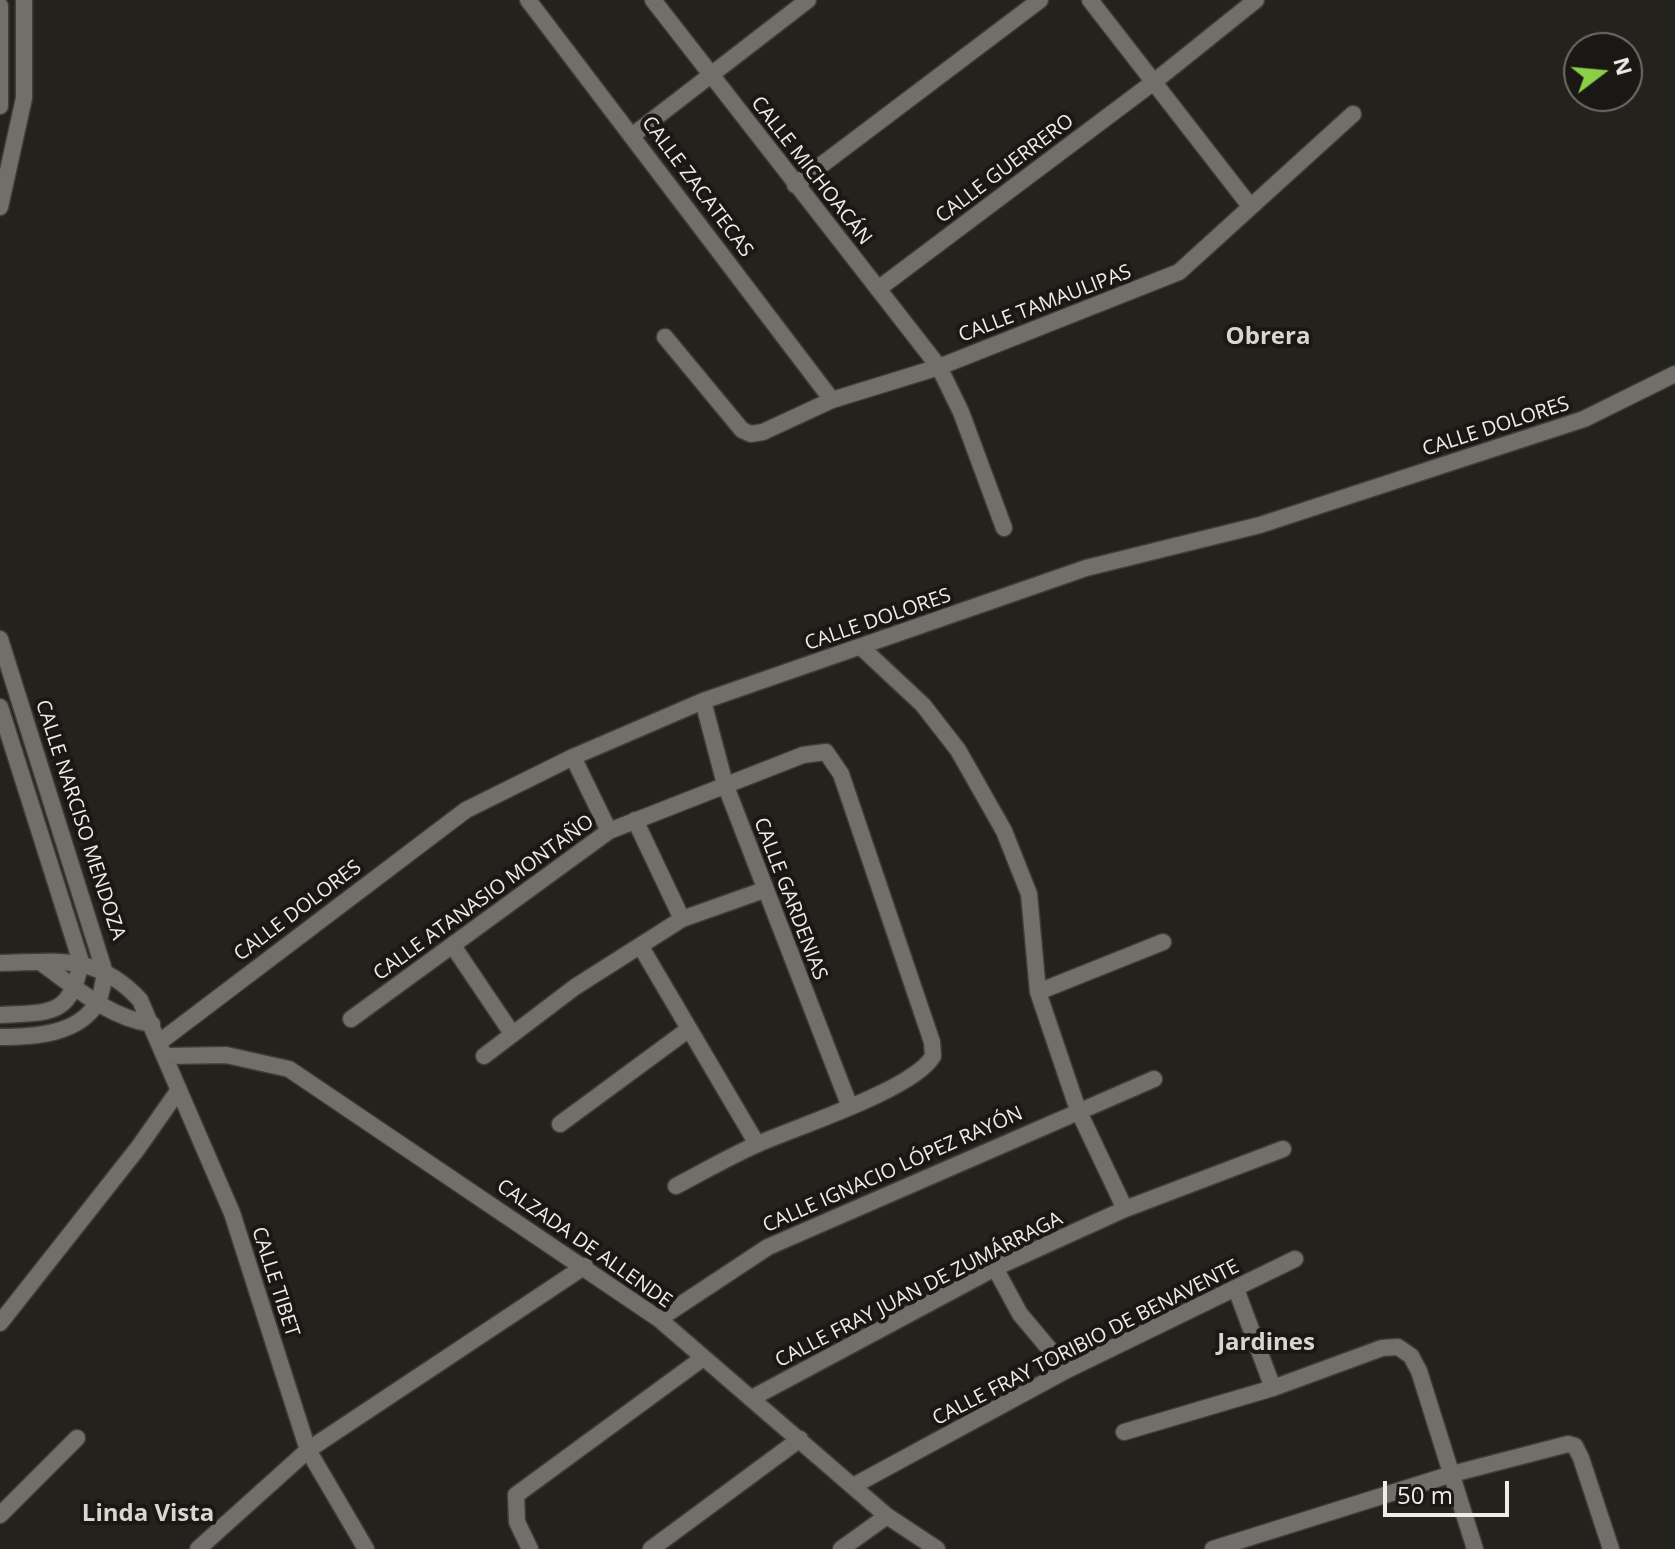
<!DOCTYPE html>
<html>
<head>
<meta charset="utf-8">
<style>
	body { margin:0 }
	#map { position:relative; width:1675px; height:1549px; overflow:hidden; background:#24221d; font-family:"Open Sans",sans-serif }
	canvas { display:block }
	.north { position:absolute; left:1563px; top:32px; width:80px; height:80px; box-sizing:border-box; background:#1a1814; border:2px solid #6f6d6a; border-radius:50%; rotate:74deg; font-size:22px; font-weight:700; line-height:32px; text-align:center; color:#eeedea }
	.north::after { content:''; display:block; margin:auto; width:28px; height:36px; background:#8bce47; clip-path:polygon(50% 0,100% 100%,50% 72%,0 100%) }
	.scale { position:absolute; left:1383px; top:1481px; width:126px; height:36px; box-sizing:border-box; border:4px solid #eeedea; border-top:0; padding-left:10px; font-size:24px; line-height:28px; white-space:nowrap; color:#eeedea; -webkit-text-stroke:6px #1a1814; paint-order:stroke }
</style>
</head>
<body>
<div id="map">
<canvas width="1675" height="1549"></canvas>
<div class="north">N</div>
<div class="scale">50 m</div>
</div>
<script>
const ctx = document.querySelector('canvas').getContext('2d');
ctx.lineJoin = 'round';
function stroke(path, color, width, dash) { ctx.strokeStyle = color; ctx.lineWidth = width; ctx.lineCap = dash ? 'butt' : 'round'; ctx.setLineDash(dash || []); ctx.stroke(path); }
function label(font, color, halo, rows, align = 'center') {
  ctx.font = font + ' "Open Sans",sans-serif'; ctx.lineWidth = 8; ctx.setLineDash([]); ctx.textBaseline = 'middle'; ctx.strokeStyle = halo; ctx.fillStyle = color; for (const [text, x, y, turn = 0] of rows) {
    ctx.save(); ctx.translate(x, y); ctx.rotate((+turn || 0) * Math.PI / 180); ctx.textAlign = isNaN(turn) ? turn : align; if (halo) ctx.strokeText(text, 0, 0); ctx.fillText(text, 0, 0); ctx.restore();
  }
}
const minor = new Path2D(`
	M 528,0 L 832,400
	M 653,0 L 939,367 L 961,412 L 1004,528
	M 1090,0 L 1250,206
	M 0,6 L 0,106
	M 633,135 L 808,0
	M 795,185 L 1040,0
	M 0,207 L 24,98 L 24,0
	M 878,289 L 1155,81 L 1256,0
	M 665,337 L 742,430 L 751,434 L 763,432 L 832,400 L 939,367 L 1179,272 L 1353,114
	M 0,639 L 105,973 C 103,982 102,995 97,1003 C 78,1035 33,1037 0,1037
	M 862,648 L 923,705 L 958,750 L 1004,831 L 1029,894 L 1038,992 L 1078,1110 L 1125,1209
	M 703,701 L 725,784 L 850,1107
	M 0,707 L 81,962 C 70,1017 51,1012 0,1015
	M 573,757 L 609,831
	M 635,820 L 682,919
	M 453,946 L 511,1032
	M 641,947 L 757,1144
	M 40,962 C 75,987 109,1018 152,1024
	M 0,963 C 57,962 97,953 140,1000 L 232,1213 L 308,1450 L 366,1549
	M 1038,992 L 1163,942
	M 351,1019 L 609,831 L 803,755 L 826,752 L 841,774 L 932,1042 L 933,1056 C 915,1089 796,1127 758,1144 C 730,1156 703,1172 676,1186
	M 161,1041 L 466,810 L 573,757 L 703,701 L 1086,568 L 1260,525 L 1584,419 L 1675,374
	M 168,1056 L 226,1055 L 289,1069 L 659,1319 L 887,1516 L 937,1549
	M 484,1056 L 575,987 L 682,919 L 764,890
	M 560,1124 L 689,1029
	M 995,1268 L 1020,1314 L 1067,1370
	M 1236,1289 L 1273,1388
	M 659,1319 L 768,1247 L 1154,1079
	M 0,1323 L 138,1148 L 178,1091
	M 752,1398 L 995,1268 L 1125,1209 L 1283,1149
	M 1124,1432 L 1273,1388 L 1382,1348 L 1398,1347 L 1411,1356 L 1419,1371 L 1475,1549
	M 853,1486 L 1067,1370 L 1295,1259
	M 0,1515 L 77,1438
	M 198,1549 L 308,1450 L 585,1266
	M 530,1549 L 517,1522 L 516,1495 L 703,1358
	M 651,1549 L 800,1439
	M 841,1549 L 887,1516
	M 1213,1549 L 1452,1474 L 1568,1444 L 1575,1446 L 1581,1458 L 1611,1549`);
stroke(minor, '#3e3d39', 19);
stroke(minor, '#726f6a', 16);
label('20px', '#eeedea', '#1a1814', [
	["CALLE GUERRERO",1005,169,-37],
	["CALLE MICHOACÁN",811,171,52],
	["CALLE ZACATECAS",697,187,53],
	["CALLE TAMAULIPAS",1045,304,-21],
	["CALLE DOLORES",1496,427,-18],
	["CALLE DOLORES",878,620,-19],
	["CALLE NARCISO MENDOZA",80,820,72],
	["CALLE ATANASIO MONTAÑO",484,898,-36],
	["CALLE GARDENIAS",790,899,69],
	["CALLE DOLORES",298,911,-37],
	["CALLE IGNACIO LÓPEZ RAYÓN",893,1170,-24],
	["CALZADA DE ALLENDE",584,1244,35],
	["CALLE TIBET",275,1282,72],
	["CALLE FRAY JUAN DE ZUMÁRRAGA",919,1290,-27],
	["CALLE FRAY TORIBIO DE BENAVENTE",1086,1343,-27]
]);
label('bold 24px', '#d8d6d0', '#1a1814', [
	["Obrera",1268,337],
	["Jardines",1266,1343],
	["Linda Vista",148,1514]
]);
</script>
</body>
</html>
